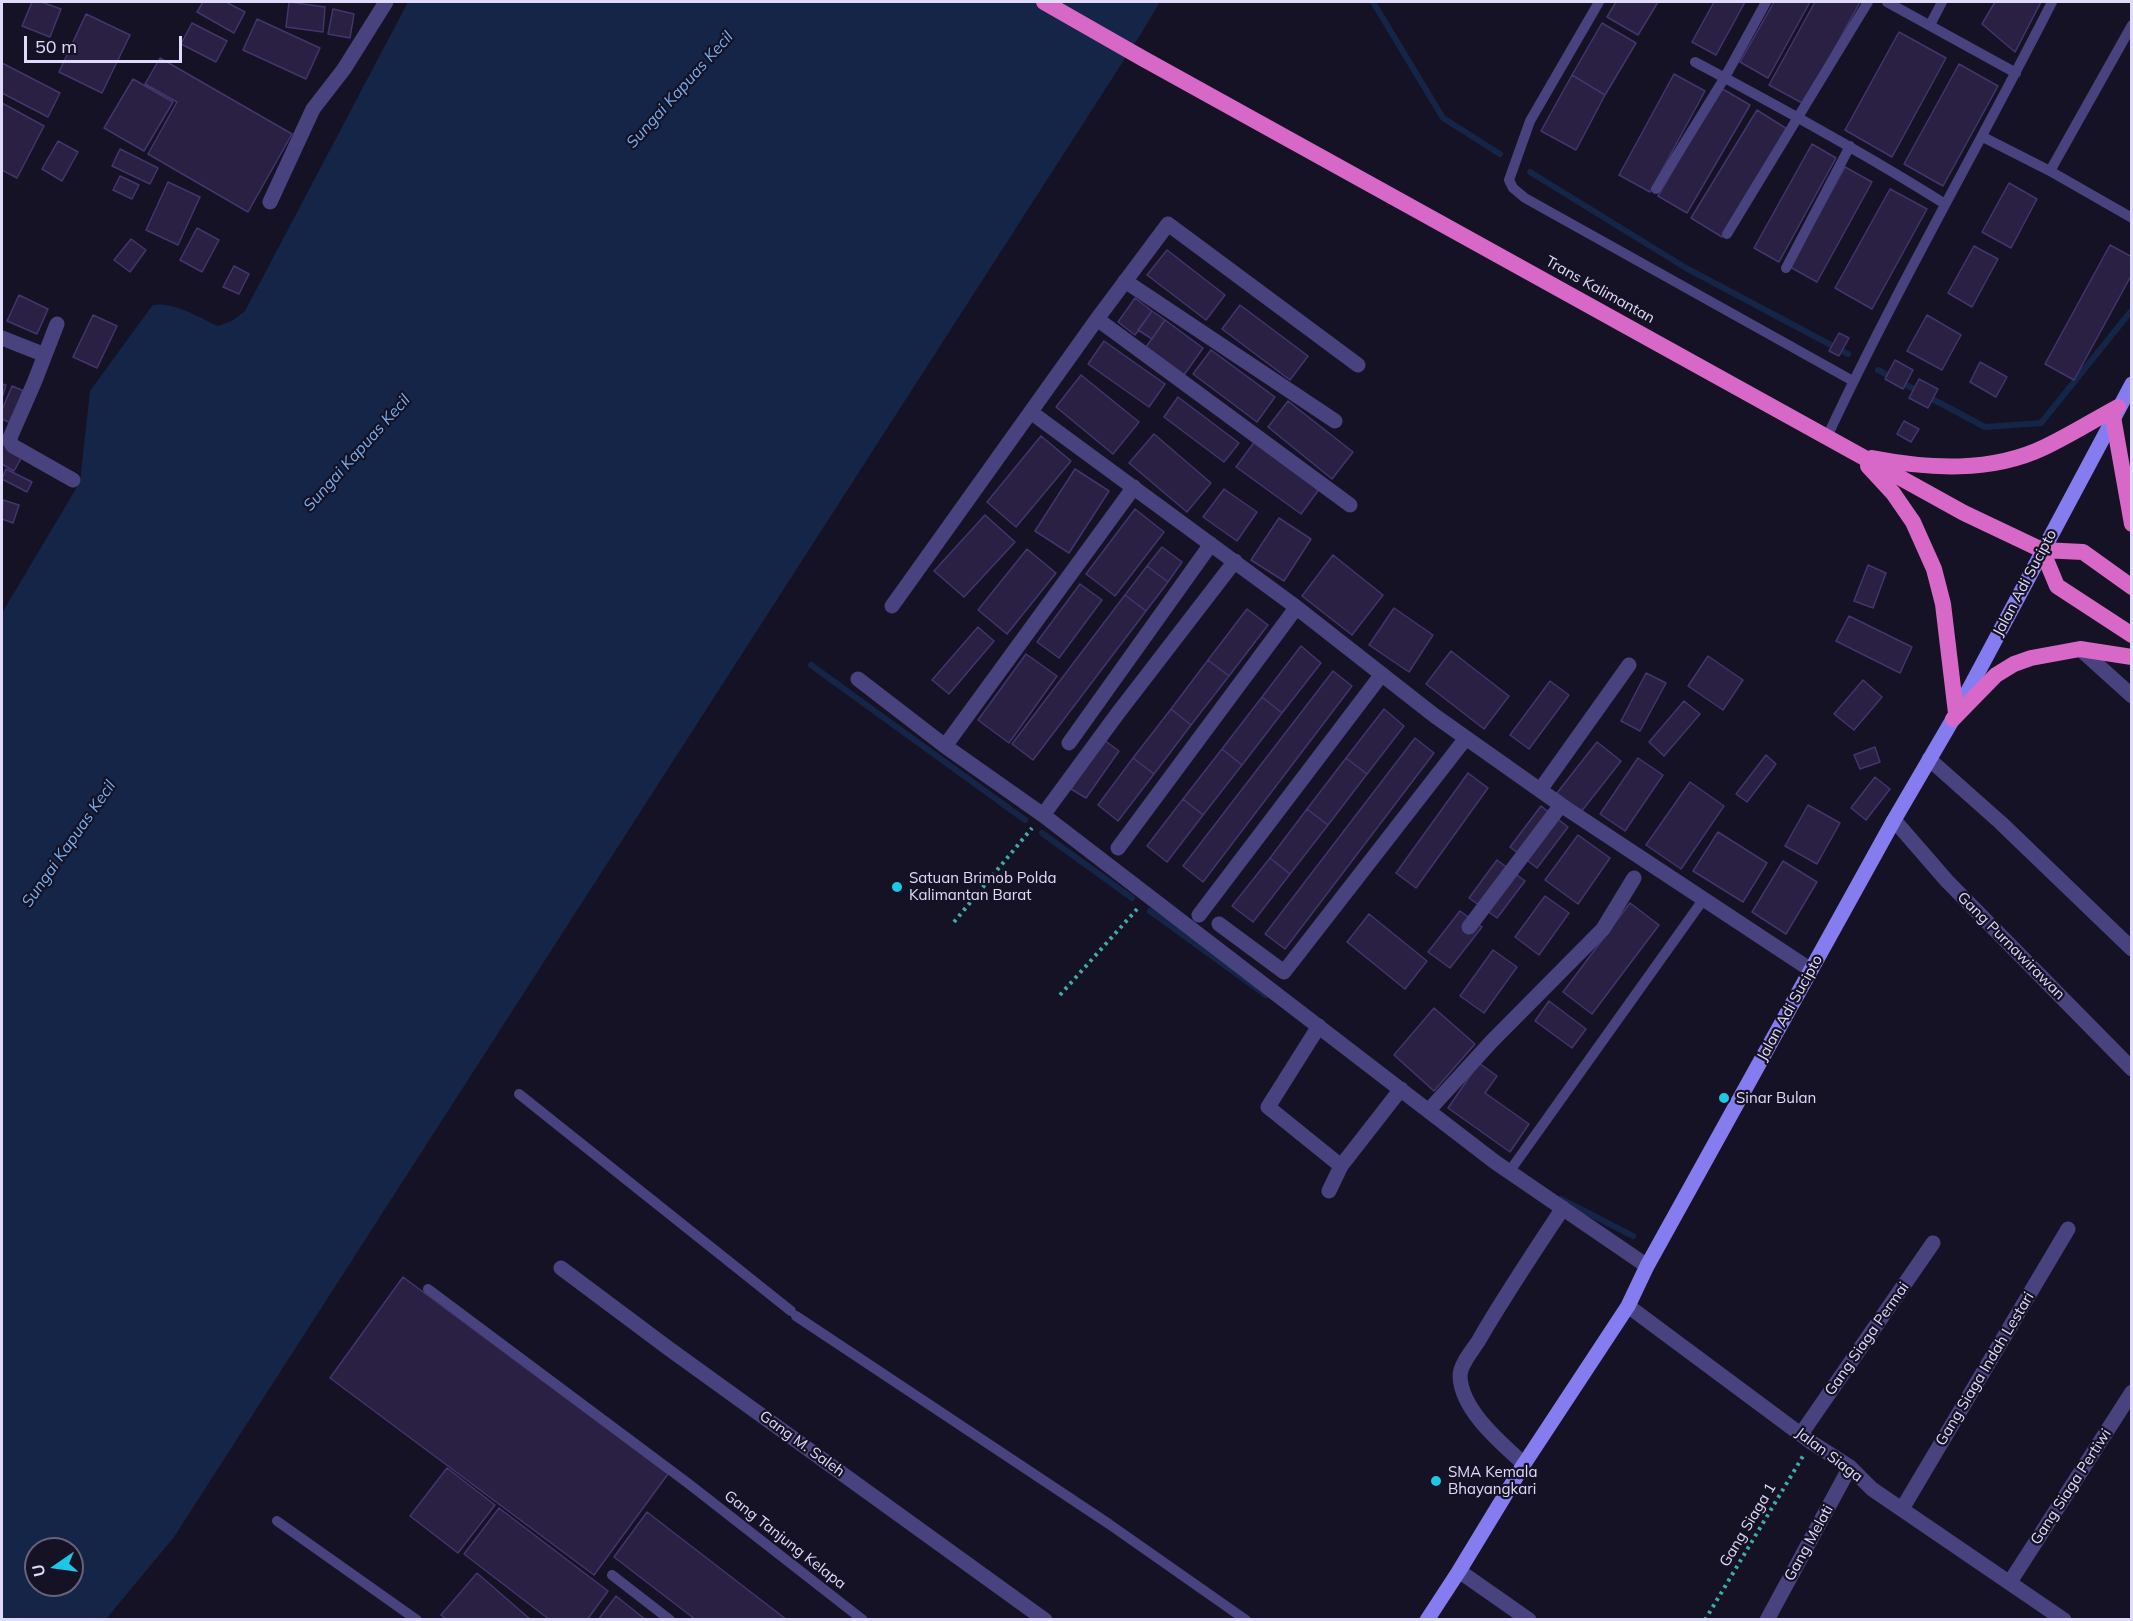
<!DOCTYPE html>
<html>
<head>
<meta charset="utf-8">
<style>
	body { margin:0 }
	#map { position:relative; width:2133px; height:1621px; overflow:hidden; background:#161225; font-family:Mulish,sans-serif }
	canvas { display:block }
	.frame { position:absolute; inset:0; border:3px solid #e0dafb; pointer-events:none }
	.north { position:absolute; left:24px; top:1537px; width:60px; height:60px; box-sizing:border-box; background:#161225; border:2px solid #67627b; border-radius:50%; rotate:257deg; font-size:16px; font-weight:700; line-height:24px; text-align:center; color:#e0dafb }
	.north::after { content:''; display:block; margin:auto; width:21px; height:27px; background:#1cc8e5; clip-path:polygon(50% 0,100% 100%,50% 72%,0 100%) }
	.scale { position:absolute; left:24px; top:36px; width:158px; height:27px; box-sizing:border-box; border:3px solid #e0dafb; border-top:0; padding-left:8px; font-size:18px; line-height:21px; white-space:nowrap; color:#e0dafb; -webkit-text-stroke:4px #161225; paint-order:stroke }
</style>
</head>
<body>
<div id="map">
<canvas width="2133" height="1621"></canvas>
<div class="frame"></div>
<div class="north">U</div>
<div class="scale">50 m</div>
</div>
<script>
const ctx = document.querySelector('canvas').getContext('2d');
ctx.lineJoin = 'round';
function paint(path, color) { ctx.fillStyle = color; ctx.fill(path, 'evenodd'); }
function stroke(path, color, width, dash) { ctx.strokeStyle = color; ctx.lineWidth = width; ctx.lineCap = dash ? 'butt' : 'round'; ctx.setLineDash(dash || []); ctx.stroke(path); }
function label(font, color, halo, rows, align = 'center') {
  ctx.font = font + ' Mulish,sans-serif'; ctx.lineWidth = 4.5; ctx.setLineDash([]); ctx.textBaseline = 'middle'; ctx.strokeStyle = halo; ctx.fillStyle = color; for (const [text, x, y, turn = 0] of rows) {
    ctx.save(); ctx.translate(x, y); ctx.rotate((+turn || 0) * Math.PI / 180); ctx.textAlign = isNaN(turn) ? turn : align; if (halo) ctx.strokeText(text, 0, 0); ctx.fillText(text, 0, 0); ctx.restore();
  }
}
paint(new Path2D(`
	M 408,2 L 1160,2 L 1142,32 L 174,1537 L 106,1619 L 2,1620 L 2,613 L 80,482 L 90,391 L 152,306 C 169,299 200,318 218,326 L 232,321 L 245,311 ZM 36,1549 L 72,1549 L 72,1585 L 36,1585 Z`), '#142547');
stroke(new Path2D(`
	M 1373,2 L 1443,118 L 1500,154
	M 1530,172 L 1686,268 L 1848,354
	M 1878,370 L 1985,427 L 2041,423 L 2132,310
	M 811,665 L 1025,820
	M 1042,833 L 1132,898
	M 1150,911 L 1266,995
	M 1561,1199 L 1633,1236`), '#142547', 6);
const building = new Path2D(`
	M 32,2 L 41,2 L 61,9 L 50,37 L 22,26 Z
	M 203,2 L 226,2 L 245,12 L 234,33 L 197,12 Z
	M 289,2 L 325,7 L 323,32 L 286,27 Z
	M 1616,2 L 1658,2 L 1638,35 L 1607,17 Z
	M 1714,2 L 1745,2 L 1716,55 L 1692,42 Z
	M 1774,2 L 1810,2 L 1768,78 L 1740,62 Z
	M 1815,2 L 1860,2 L 1804,104 L 1769,85 Z
	M 1995,2 L 2041,2 L 2015,52 L 1982,24 Z
	M 333,9 L 354,14 L 350,38 L 328,34 Z
	M 86,14 L 130,35 L 102,93 L 59,72 Z
	M 257,19 L 320,48 L 306,79 L 243,50 Z
	M 192,23 L 227,41 L 216,62 L 181,44 Z
	M 1602,23 L 1636,43 L 1605,95 L 1572,75 Z
	M 1899,32 L 1946,58 L 1892,157 L 1845,130 Z
	M 160,58 L 292,134 L 248,212 L 148,154 L 177,102 L 145,84 Z
	M 2,63 L 60,93 L 48,117 L 2,93 Z
	M 1959,64 L 1998,86 L 1943,186 L 1904,164 Z
	M 1674,74 L 1705,91 L 1650,192 L 1619,175 Z
	M 1572,75 L 1605,95 L 1576,150 L 1541,131 Z
	M 133,79 L 173,102 L 144,151 L 104,128 Z
	M 1721,88 L 1750,105 L 1687,213 L 1658,196 Z
	M 2,103 L 44,126 L 17,178 L 2,170 Z
	M 1757,110 L 1787,129 L 1722,237 L 1691,218 Z
	M 58,141 L 78,152 L 62,181 L 42,169 Z
	M 1812,144 L 1836,158 L 1779,262 L 1754,248 Z
	M 120,149 L 158,168 L 150,184 L 112,166 Z
	M 1845,167 L 1872,182 L 1817,282 L 1790,267 Z
	M 120,176 L 139,185 L 132,199 L 113,190 Z
	M 168,182 L 200,197 L 178,245 L 146,230 Z
	M 2009,183 L 2037,199 L 2011,248 L 1982,232 Z
	M 1890,189 L 1927,209 L 1872,309 L 1835,288 Z
	M 197,228 L 219,240 L 202,272 L 180,260 Z
	M 131,239 L 146,250 L 130,272 L 114,260 Z
	M 2110,245 L 2132,257 L 2132,274 L 2074,380 L 2045,364 Z
	M 1974,246 L 1998,259 L 1972,307 L 1948,293 Z
	M 1167,250 L 1225,295 L 1206,320 L 1147,275 Z
	M 234,266 L 249,274 L 239,294 L 223,287 Z
	M 19,295 L 48,309 L 37,334 L 7,321 Z
	M 1135,298 L 1152,311 L 1135,335 L 1118,322 Z
	M 1240,305 L 1308,356 L 1290,380 L 1222,329 Z
	M 1152,311 L 1165,320 L 1152,339 L 1138,330 Z
	M 93,315 L 117,326 L 97,368 L 73,357 Z
	M 1927,315 L 1961,335 L 1942,370 L 1907,351 Z
	M 1165,320 L 1203,348 L 1184,375 L 1146,347 Z
	M 1839,333 L 1849,338 L 1839,356 L 1829,351 Z
	M 1104,341 L 1165,384 L 1149,407 L 1088,364 Z
	M 1211,350 L 1275,397 L 1257,422 L 1193,374 Z
	M 1895,360 L 1913,370 L 1903,389 L 1885,379 Z
	M 1980,362 L 2007,377 L 1996,397 L 1970,382 Z
	M 1081,375 L 1139,422 L 1113,454 L 1056,407 Z
	M 1919,379 L 1938,389 L 1928,408 L 1909,398 Z
	M 2,384 L 6,385 L 2,398 Z
	M 12,386 L 29,393 L 15,425 L 2,419 L 2,410 Z
	M 1178,397 L 1239,443 L 1224,462 L 1164,417 Z
	M 1288,401 L 1353,452 L 1332,479 L 1268,427 Z
	M 1904,421 L 1919,429 L 1911,442 L 1897,434 Z
	M 1154,434 L 1211,483 L 1187,512 L 1129,463 Z
	M 1041,436 L 1071,461 L 1016,527 L 987,502 Z
	M 1255,441 L 1320,488 L 1301,514 L 1236,467 Z
	M 2,443 L 23,455 L 14,471 L 2,464 Z
	M 6,469 L 32,482 L 27,492 L 2,479 Z
	M 1075,469 L 1109,491 L 1069,553 L 1035,531 Z
	M 1224,489 L 1257,512 L 1237,541 L 1203,517 Z
	M 3,500 L 19,505 L 13,523 L 2,519 Z
	M 1135,509 L 1164,532 L 1115,596 L 1086,574 Z
	M 985,515 L 1015,542 L 964,597 L 934,571 Z
	M 1279,518 L 1311,539 L 1284,581 L 1251,560 Z
	M 1162,547 L 1182,562 L 1168,582 L 1147,566 Z
	M 1027,549 L 1056,573 L 1007,634 L 978,610 Z
	M 1333,555 L 1383,595 L 1352,635 L 1302,596 Z
	M 1868,565 L 1886,573 L 1873,608 L 1854,601 Z
	M 1147,566 L 1168,582 L 1146,611 L 1125,595 Z
	M 1080,584 L 1102,600 L 1059,658 L 1037,642 Z
	M 1125,595 L 1146,611 L 1033,760 L 1012,744 Z
	M 1394,608 L 1433,635 L 1409,672 L 1369,645 Z
	M 1247,609 L 1268,625 L 1229,676 L 1208,660 Z
	M 1849,616 L 1912,647 L 1900,673 L 1836,641 Z
	M 978,627 L 994,641 L 949,694 L 932,680 Z
	M 1301,646 L 1321,663 L 1282,713 L 1262,697 Z
	M 1451,651 L 1509,696 L 1484,729 L 1426,684 Z
	M 1026,654 L 1057,676 L 1009,743 L 978,720 Z
	M 1708,656 L 1743,680 L 1723,710 L 1688,686 Z
	M 1208,660 L 1229,676 L 1191,725 L 1171,709 Z
	M 1333,671 L 1352,686 L 1203,882 L 1183,866 Z
	M 1646,673 L 1666,683 L 1640,731 L 1621,721 Z
	M 1863,680 L 1882,697 L 1854,730 L 1834,714 Z
	M 1550,681 L 1569,695 L 1529,749 L 1510,735 Z
	M 1262,697 L 1282,713 L 1242,765 L 1222,749 Z
	M 1684,701 L 1700,714 L 1664,756 L 1649,742 Z
	M 1171,709 L 1191,725 L 1154,774 L 1133,758 Z
	M 1384,709 L 1404,726 L 1367,774 L 1346,758 Z
	M 1415,738 L 1434,753 L 1285,949 L 1265,934 Z
	M 1104,740 L 1119,751 L 1086,798 L 1071,789 Z
	M 1597,742 L 1621,761 L 1581,812 L 1557,793 Z
	M 1875,747 L 1880,762 L 1860,769 L 1854,755 Z
	M 1222,749 L 1242,765 L 1203,815 L 1183,799 Z
	M 1766,755 L 1776,764 L 1747,802 L 1736,794 Z
	M 1133,758 L 1154,774 L 1118,821 L 1098,805 Z
	M 1346,758 L 1367,774 L 1328,825 L 1307,809 Z
	M 1638,758 L 1663,775 L 1625,831 L 1600,814 Z
	M 1468,773 L 1488,788 L 1416,888 L 1396,873 Z
	M 1875,777 L 1890,789 L 1866,820 L 1851,808 Z
	M 1690,782 L 1724,806 L 1681,869 L 1646,845 Z
	M 1183,799 L 1203,815 L 1167,862 L 1147,846 Z
	M 1808,805 L 1840,823 L 1817,864 L 1785,846 Z
	M 1541,806 L 1568,827 L 1537,868 L 1510,847 Z
	M 1307,809 L 1328,825 L 1290,874 L 1270,858 Z
	M 1718,832 L 1767,863 L 1743,902 L 1693,871 Z
	M 1578,835 L 1610,858 L 1578,904 L 1545,880 Z
	M 1270,858 L 1290,874 L 1253,922 L 1232,906 Z
	M 1497,860 L 1525,881 L 1497,918 L 1469,898 Z
	M 1783,861 L 1817,882 L 1786,934 L 1752,912 Z
	M 1545,896 L 1569,913 L 1539,955 L 1515,937 Z
	M 1630,903 L 1659,925 L 1592,1014 L 1563,992 Z
	M 1460,911 L 1482,927 L 1450,968 L 1428,952 Z
	M 1369,914 L 1427,961 L 1405,989 L 1347,942 Z
	M 1493,950 L 1517,967 L 1484,1013 L 1460,996 Z
	M 1549,1001 L 1586,1029 L 1572,1048 L 1535,1021 Z
	M 1434,1008 L 1475,1044 L 1434,1091 L 1394,1055 Z
	M 1479,1063 L 1497,1076 L 1485,1093 L 1529,1124 L 1510,1152 L 1448,1108 Z
	M 403,1277 L 668,1474 L 594,1575 L 330,1378 Z
	M 447,1468 L 495,1505 L 458,1553 L 410,1516 Z
	M 499,1508 L 608,1591 L 587,1620 L 550,1620 L 464,1554 Z
	M 647,1512 L 787,1620 L 696,1620 L 614,1557 Z
	M 477,1573 L 531,1620 L 447,1620 L 441,1615 Z
	M 616,1596 L 646,1620 L 598,1620 Z`);
paint(building, '#292044');
stroke(building, '#43356d', 1.5);
stroke(new Path2D(`
	M 954,922 L 1032,828
	M 1060,995 L 1138,908
	M 1705,1620 L 1803,1456`), '#3eacaa', 4, [3, 4.5]);
stroke(new Path2D(`
	M 1599,2 L 1530,121 L 1509,180 L 1513,188 L 1525,198 L 1853,381
	M 1887,2 L 2016,73
	M 1930,25 L 1942,2
	M 1695,62 C 1780,107 1864,153 1945,204
	M 1983,137 L 2050,171 L 2132,218
	M 2050,171 L 2132,25
	M 1656,189 L 1725,77 L 1766,2
	M 1727,234 L 1868,2
	M 1786,268 L 1850,146
	M 1827,437 C 1896,289 1978,148 2052,2
	M 519,1094 L 791,1311
	M 1509,1172 L 1703,900
	M 428,1289 L 689,1484 L 863,1620
	M 796,1316 L 1109,1524 L 1246,1620
	M 277,1521 L 417,1620
	M 612,1575 L 670,1620`), '#48427f', 10);
stroke(new Path2D(`
	M 270,202 L 313,109 L 344,69 L 386,2
	M 1125,281 L 1335,421
	M 1097,319 L 1350,505
	M 57,324 L 34,383 L 9,440 L 13,446 L 73,480
	M 2,338 L 45,355
	M 1032,413 L 1292,604 L 1435,716 L 1561,805 L 1811,970
	M 892,606 L 1097,319 L 1168,224 L 1358,365
	M 2080,649 L 2132,696
	M 858,679 L 945,746 L 1043,815 L 1495,1162 L 1647,1266
	M 1069,743 L 1211,544
	M 945,746 L 1134,487
	M 1929,759 L 2001,823 L 2132,949
	M 1540,790 L 1629,665
	M 1043,815 L 1118,713 L 1235,561
	M 1894,820 L 1947,881 L 2132,1069
	M 1118,848 L 1296,608
	M 1199,915 L 1382,674
	M 1219,924 L 1284,972 L 1466,738
	M 1469,927 L 1561,805
	M 1319,1026 L 1268,1107 L 1341,1166 L 1401,1089
	M 1429,1110 L 1492,1041 L 1603,929 L 1634,878
	M 1329,1191 L 1341,1166
	M 561,1268 L 668,1348 L 1045,1620
	M 1628,1306 L 1811,1442 L 1850,1467 L 1872,1489 L 2064,1620
	M 1801,1434 L 1933,1243
	M 1524,1464 C 1501,1443 1461,1410 1460,1376 C 1460,1364 1473,1350 1479,1340 C 1505,1295 1534,1252 1563,1208
	M 1902,1509 L 2068,1229
	M 1459,1571 L 1529,1620
	M 2010,1582 L 2132,1392
	M 1767,1620 L 1850,1467`), '#48427f', 15);
stroke(new Path2D(`
	M 1427,1620 L 1459,1571 L 1524,1464 L 1628,1306 L 1647,1266 L 1894,820 L 1953,719 L 2132,384`), '#857cf0', 15);
stroke(new Path2D(`
	M 1044,2 L 1142,58 L 1964,513 L 2042,550 L 2083,552 L 2132,587
	M 2113,417 L 2132,524
	M 1872,458 C 1929,469 1991,473 2045,447 C 2070,435 2094,420 2118,407
	M 1868,466 L 1893,493 L 1913,522 L 1934,569 L 1943,604 L 1956,713
	M 2042,550 L 2057,586 L 2132,635
	M 1953,719 L 1996,675 L 2014,664 L 2031,658 L 2080,649 L 2132,657`), '#d868c7', 16);
for (const [x, y, r, color] of [
	[897,887,6,"#1cc8e5"],
	[1724,1098,6,"#1cc8e5"],
	[1436,1481,6,"#1cc8e5"]
]) { const dot = new Path2D(); dot.arc(x, y, r, 0, 2 * Math.PI); ctx.fillStyle = color; ctx.fill(dot); stroke(dot, '#161225', 2); }
label('15px', '#e0dafb', '#161225', [
	["Trans Kalimantan",1600,290,29],
	["Jalan Adi Sucipto",2025,583,-62],
	["Gang Purnawirawan",2011,946,45],
	["Jalan Adi Sucipto",1790,1008,-61],
	["Gang Siaga Permai",1867,1339,-55],
	["Gang Siaga Indah Lestari",1985,1369,-59],
	["Gang M. Saleh",802,1444,36],
	["Jalan Siaga",1829,1455,37],
	["Gang Siaga Pertiwi",2071,1487,-57],
	["Gang Siaga 1",1748,1525,-59],
	["Gang Tanjung Kelapa",785,1540,38],
	["Gang Melati",1809,1543,-61]
]);
label('15px', '#e0dafb', '#161225', [
	["Satuan Brimob Polda",909,878],
	["Kalimantan Barat",909,895],
	["Sinar Bulan",1736,1098],
	["SMA Kemala",1448,1472],
	["Bhayangkari",1448,1489]
], 'left');
label('italic 16px', '#74b0ef', '#161225', [
	["Sungai Kapuas Kecil",680,90,-48],
	["Sungai Kapuas Kecil",357,453,-48],
	["Sungai Kapuas Kecil",69,844,-55]
]);
</script>
</body>
</html>
